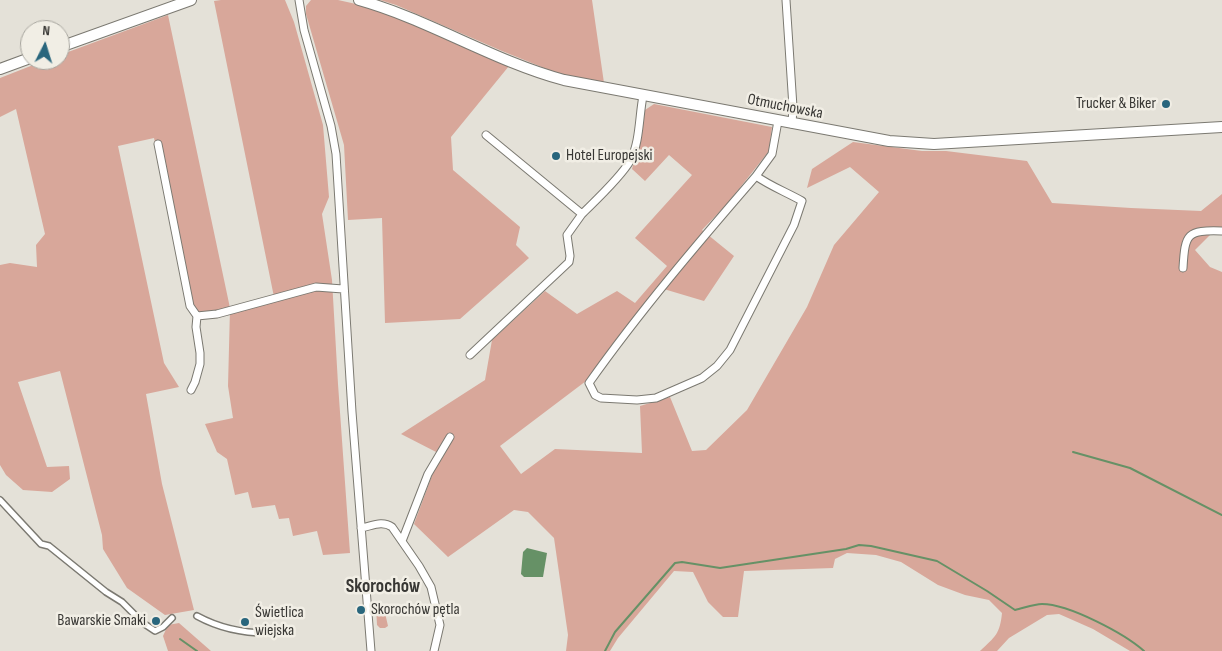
<!DOCTYPE html>
<html>
<head>
<meta charset="utf-8">
<style>
	body { margin:0 }
	#map { position:relative; width:1222px; height:651px; overflow:hidden; background:#e4e1d8; font-family:"Sofia Sans Condensed",sans-serif }
	canvas { display:block }
	.north { position:absolute; left:20px; top:20px; width:50px; height:50px; box-sizing:border-box; background:#f1eee5; border:1px solid #a7a59e; border-radius:50%; rotate:5deg; font-size:14px; font-weight:700; line-height:20px; text-align:center; color:#383734 }
	.north::after { content:''; display:block; margin:auto; width:18px; height:22px; background:#29667d; clip-path:polygon(50% 0,100% 100%,50% 72%,0 100%) }
</style>
</head>
<body>
<div id="map">
<canvas width="1222" height="651"></canvas>
<div class="north">N</div>
</div>
<script>
const ctx = document.querySelector('canvas').getContext('2d');
ctx.lineJoin = 'round';
function paint(path, color) { ctx.fillStyle = color; ctx.fill(path, 'evenodd'); }
function stroke(path, color, width, dash) { ctx.strokeStyle = color; ctx.lineWidth = width; ctx.lineCap = dash ? 'butt' : 'round'; ctx.setLineDash(dash || []); ctx.stroke(path); }
function label(font, color, halo, rows, align = 'center') {
  ctx.font = font + ' "Sofia Sans Condensed",sans-serif'; ctx.lineWidth = 5; ctx.setLineDash([]); ctx.textBaseline = 'middle'; ctx.strokeStyle = halo; ctx.fillStyle = color; for (const [text, x, y, turn = 0] of rows) {
    ctx.save(); ctx.translate(x, y); ctx.rotate((+turn || 0) * Math.PI / 180); ctx.textAlign = isNaN(turn) ? turn : align; if (halo) ctx.strokeText(text, 0, 0); ctx.fillText(text, 0, 0); ctx.restore();
  }
}
paint(new Path2D(`
	M 221,0 L 285,0 L 294,22 L 323,125 L 329,197 L 322,214 L 332,280 L 338,384 L 350,553 L 323,555 L 317,531 L 293,536 L 289,518 L 279,519 L 275,505 L 252,508 L 248,492 L 235,495 L 227,459 L 217,452 L 205,424 L 233,418 L 228,386 L 230,309 L 192,316 L 154,138 L 118,146 L 164,363 L 179,387 L 146,394 L 162,484 L 194,610 L 165,615 L 127,588 L 103,549 L 102,535 L 60,371 L 18,382 L 47,467 L 69,466 L 70,479 L 52,492 L 23,490 L 6,475 L 0,465 L 0,265 L 10,263 L 37,267 L 36,245 L 45,234 L 16,109 L 0,117 L 0,78 L 46,60 L 60,60 L 60,55 L 168,15 L 230,308 L 274,297 L 214,1 Z
	M 311,0 L 338,0 L 374,8 L 509,66 L 451,137 L 453,170 L 520,227 L 516,245 L 529,258 L 460,319 L 385,323 L 382,218 L 348,220 L 344,145 L 306,14 L 306,6 Z
	M 380,0 L 592,0 L 604,83 L 559,74 L 502,51 L 396,5 Z
	M 654,104 L 772,127 L 769,151 L 727,204 L 702,230 L 734,256 L 704,301 L 657,287 L 586,381 L 500,446 L 521,474 L 555,449 L 642,453 L 640,406 L 670,397 L 692,451 L 706,450 L 747,410 L 807,307 L 834,245 L 879,192 L 850,167 L 807,188 L 812,169 L 853,142 L 922,151 L 946,151 L 1027,161 L 1052,203 L 1131,208 L 1201,211 L 1222,194 L 1222,233 L 1212,233 L 1195,250 L 1210,267 L 1222,272 L 1222,651 L 1130,651 L 1093,629 L 1059,614 L 1047,615 L 1009,638 L 997,651 L 980,651 C 995,637 1000,634 1002,613 L 989,600 L 965,595 L 938,585 L 901,562 L 876,555 L 847,553 L 835,559 L 833,568 L 744,571 L 738,617 L 723,617 L 708,602 L 693,572 L 674,571 L 618,638 L 610,651 L 566,651 L 568,635 L 554,538 L 528,512 L 514,510 L 448,557 L 414,524 L 440,454 L 401,434 L 485,380 L 492,340 L 545,291 L 577,314 L 617,291 L 635,303 L 667,266 L 635,238 L 692,175 L 669,155 L 645,181 L 632,169 L 640,138 L 645,110 Z
	M 383,604 L 388,626 L 385,628 L 380,628 L 377,625 L 376,605 Z
	M 179,623 L 211,651 L 168,651 L 163,636 L 168,625 Z`), '#d8a79a');
paint(new Path2D(`
	M 527,548 L 547,553 L 543,577 L 524,577 L 521,574 L 523,552 Z`), '#669166');
stroke(new Path2D(`
	M 1073,452 L 1130,468 L 1222,515
	M 180,639 L 197,651
	M 605,651 L 615,632 L 675,563 L 682,562 L 720,568 L 846,549 L 859,545 L 871,546 L 937,561 L 987,591 L 1015,610 C 1024,608 1034,604 1042,604 C 1069,604 1125,634 1144,651`), '#669166', 2);
const pedestrian = new Path2D(`
	M 0,500 L 41,544 L 49,546 L 106,592 L 122,602 L 143,623 L 155,631 L 163,627 L 172,618
	M 197,616 C 219,628 242,633 267,633 L 273,629`);
const minor = new Path2D(`
	M 299,0 L 304,30 L 331,126 L 336,154 L 352,412 L 371,651
	M 786,0 L 793,107 L 792,124
	M 158,144 L 190,306 L 197,316 L 196,327 L 200,353 L 200,364 L 195,382 L 191,390
	M 756,176 C 698,243 640,311 589,383 L 595,395 L 601,398 L 637,400 L 656,398 L 702,378 L 717,366 L 730,350 L 794,225 L 802,201 C 786,192 770,186 756,176 L 772,154 L 778,121
	M 582,214 C 595,201 621,177 630,161 C 640,143 639,116 643,96
	M 1183,268 C 1185,233 1187,230 1222,231
	M 197,316 L 217,314 L 316,287 L 343,289
	M 470,355 L 569,262 L 570,256 L 567,235 L 582,214 L 486,135
	M 361,528 C 372,526 382,520 392,527 L 419,566 L 431,587 L 440,625 L 434,651
	M 402,541 L 428,474 L 450,437`);
const secondary = new Path2D(`
	M 359,0 C 430,20 493,61 564,80 L 889,141 L 934,144 L 1222,127
	M 60,47 L 191,0
	M 0,69 L 30,58`);
stroke(pedestrian, '#7b7971', 8);
stroke(minor, '#7b7971', 9);
stroke(secondary, '#7b7971', 12);
stroke(pedestrian, '#fff', 5);
stroke(minor, '#fff', 7);
stroke(secondary, '#fff', 10);
for (const [x, y, r, color] of [
	[1166,104,5,"#29667d"],
	[556,156,5,"#29667d"],
	[361,610,5,"#29667d"],
	[156,621,5,"#29667d"],
	[245,622,5,"#29667d"]
]) { const dot = new Path2D(); dot.arc(x, y, r, 0, 2 * Math.PI); ctx.fillStyle = color; ctx.fill(dot); stroke(dot, '#f1eee5', 2); }
label('16px', '#383734', '#f1eee5', [
	["Trucker & Biker",1156,104,"right"],
	["Hotel Europejski",566,156],
	["Skorochów pętla",371,610],
	["Świetlica",255,613],
	["wiejska",255,631],
	["Bawarskie Smaki",146,621,"right"]
], 'left');
label('16px', '#383734', '#f1eee5', [
	["Otmuchowska",785,107,11]
]);
label('bold 19px', '#383734', '#f1eee5', [
	["Skorochów",383,587]
]);
</script>
</body>
</html>
